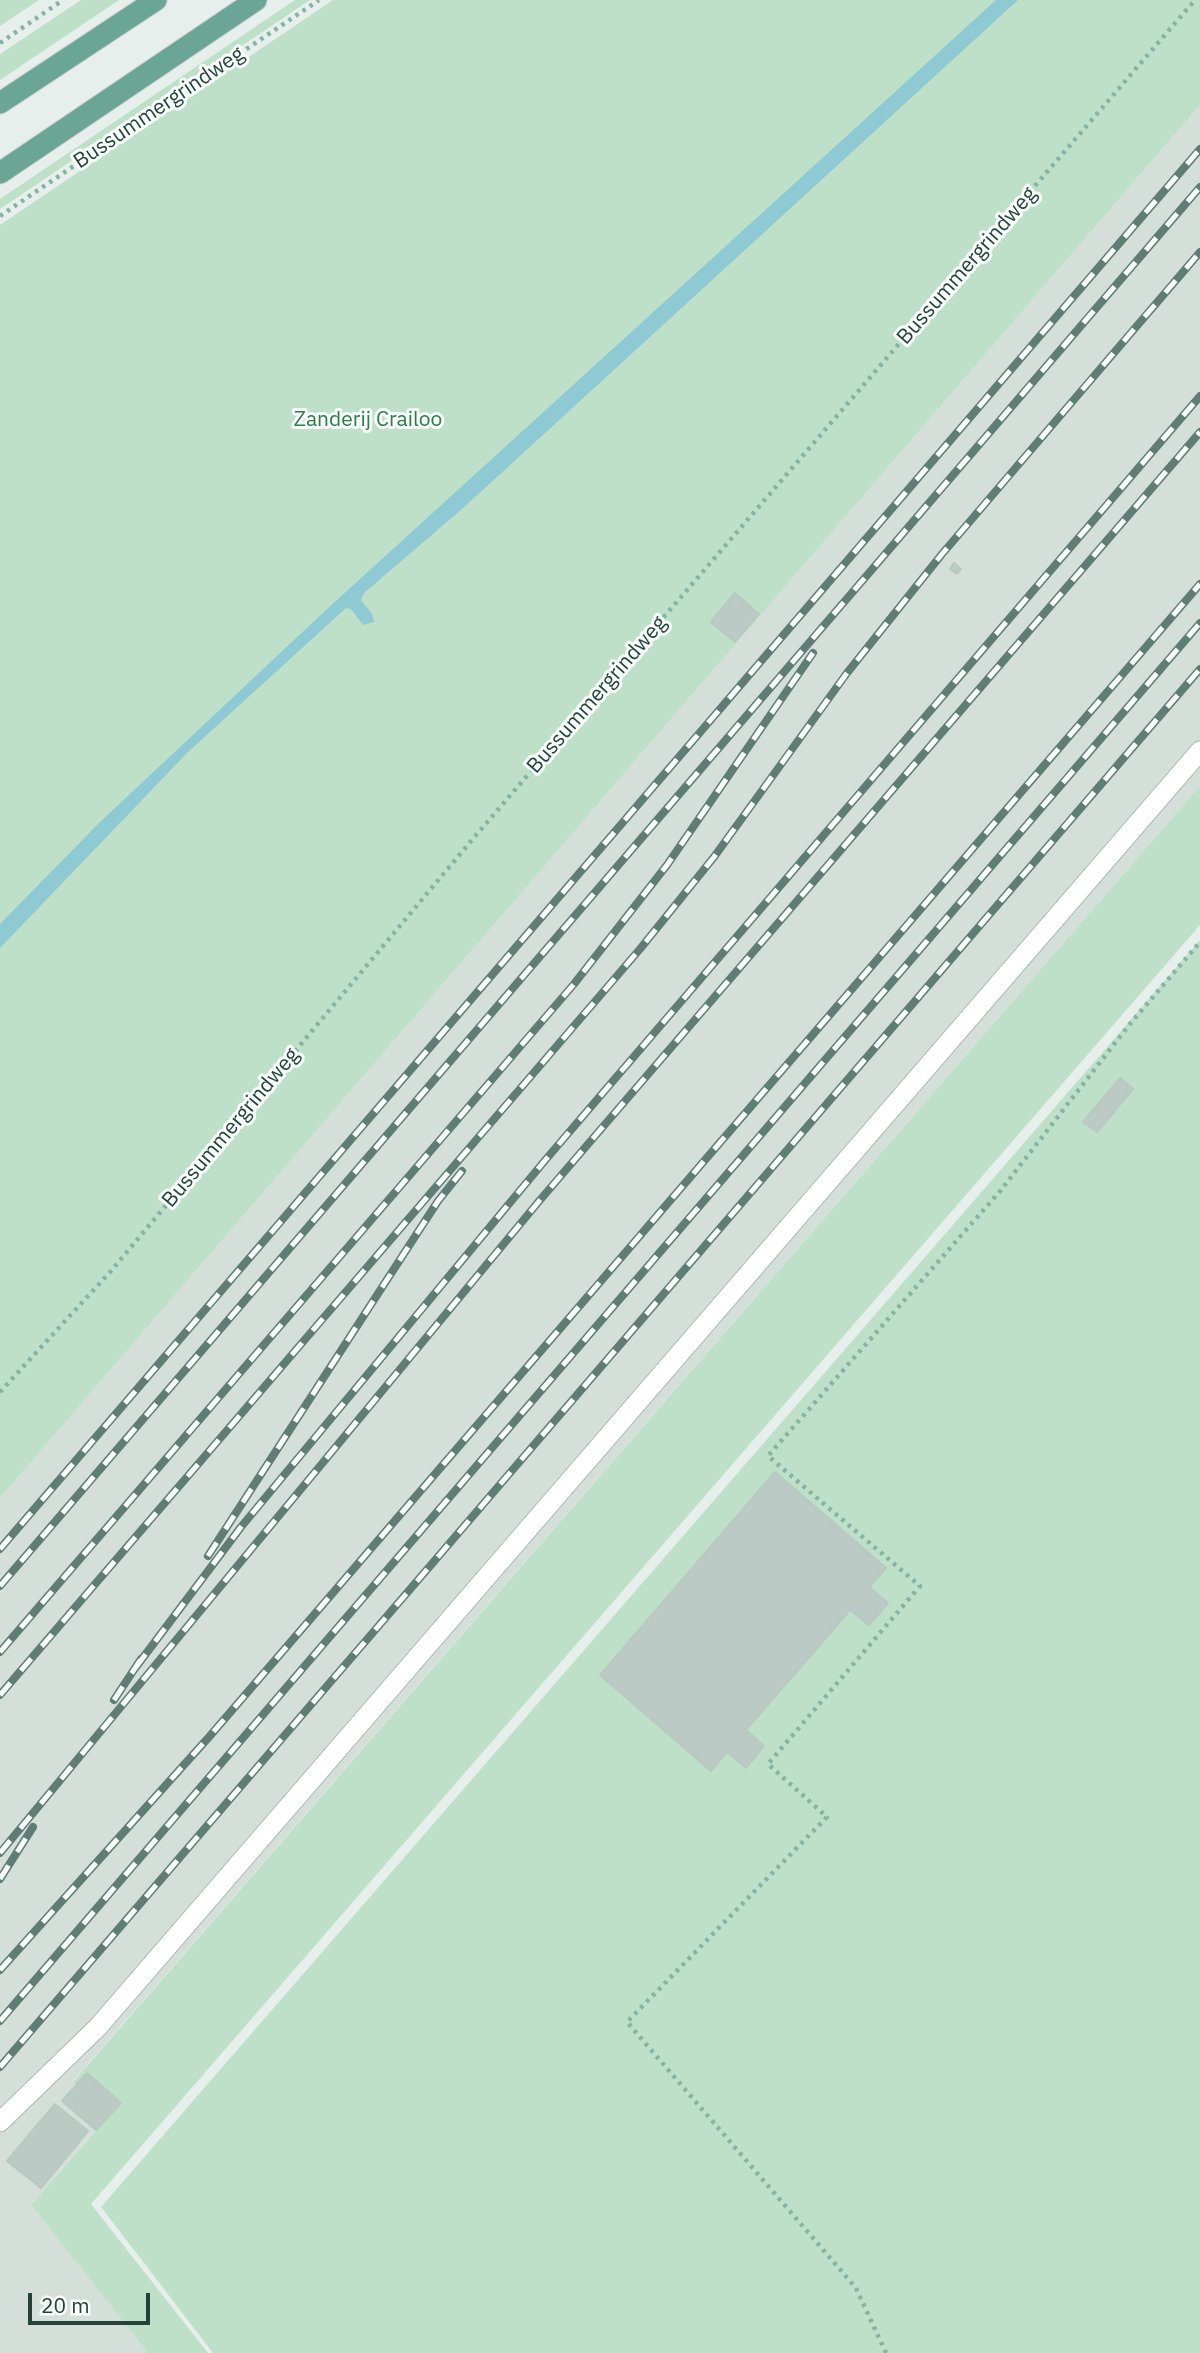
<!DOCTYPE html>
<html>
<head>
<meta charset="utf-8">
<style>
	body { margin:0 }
	#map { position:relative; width:1200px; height:2353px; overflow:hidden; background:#e6efeb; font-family:"IBM Plex Sans",sans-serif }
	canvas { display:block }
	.scale { position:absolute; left:28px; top:2293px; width:122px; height:32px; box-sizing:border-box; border:4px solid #24423a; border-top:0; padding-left:9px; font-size:21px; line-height:24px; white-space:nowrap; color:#24423a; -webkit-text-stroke:5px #f7fbf9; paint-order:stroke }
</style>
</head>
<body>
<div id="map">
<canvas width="1200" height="2353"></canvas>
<div class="scale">20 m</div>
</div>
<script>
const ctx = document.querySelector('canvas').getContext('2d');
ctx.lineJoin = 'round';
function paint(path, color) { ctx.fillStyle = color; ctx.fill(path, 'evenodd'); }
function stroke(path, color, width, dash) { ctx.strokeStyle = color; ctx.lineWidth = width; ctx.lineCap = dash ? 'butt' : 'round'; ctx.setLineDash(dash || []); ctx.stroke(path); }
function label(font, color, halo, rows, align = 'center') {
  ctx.font = font + ' "IBM Plex Sans",sans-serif'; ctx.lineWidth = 6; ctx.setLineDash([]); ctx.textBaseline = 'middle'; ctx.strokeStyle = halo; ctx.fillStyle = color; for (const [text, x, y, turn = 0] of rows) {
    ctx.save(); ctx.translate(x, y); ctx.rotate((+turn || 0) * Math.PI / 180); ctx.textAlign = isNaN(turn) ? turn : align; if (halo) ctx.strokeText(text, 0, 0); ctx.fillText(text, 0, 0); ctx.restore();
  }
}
paint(new Path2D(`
	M 1200,105 L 1200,786 L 73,2081 L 111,2112 L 31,2205 L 148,2353 L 0,2353 L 0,1498 Z`), '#d4dfda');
paint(new Path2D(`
	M 0,0 L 39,0 L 0,26 Z
	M 81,0 L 119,0 L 0,80 L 0,54 Z
	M 295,0 L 310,0 L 0,209 L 0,199 Z
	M 333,0 L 1200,0 L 1200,105 L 0,1498 L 0,225 Z
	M 1200,786 L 1200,925 L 91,2204 L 208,2353 L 148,2353 L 31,2205 L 111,2113 L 73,2082 Z
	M 1200,940 L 1200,2353 L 213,2353 L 101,2207 Z`), '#bfe0c8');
paint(new Path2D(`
	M 996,0 L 1018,0 L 462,509 L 364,593 L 361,600 L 372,614 L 374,622 L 363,625 L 351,609 L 346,608 L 188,752 L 0,948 L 0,924 L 99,823 L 326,610 Z`), '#8ec9d4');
const building = new Path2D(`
	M 954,563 L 961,569 L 957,574 L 950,569 Z
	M 735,593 L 759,614 L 735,642 L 711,622 Z
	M 1120,1078 L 1133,1089 L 1097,1132 L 1083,1122 Z
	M 775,1472 L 886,1568 L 869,1587 L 888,1603 L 869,1625 L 850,1610 L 746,1730 L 764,1746 L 746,1768 L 727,1752 L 711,1771 L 600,1675 Z
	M 87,2073 L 121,2103 L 96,2130 L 62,2101 Z
	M 55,2104 L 88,2131 L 41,2188 L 7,2161 Z`);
paint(building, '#bbcac4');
stroke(building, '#b8c9c2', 2);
const service = new Path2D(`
	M 0,2122 L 98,2027 L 1200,751`);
const primary = new Path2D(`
	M 0,103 L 156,0
	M 0,173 L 256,0`);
stroke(service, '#a8b8b2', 21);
stroke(primary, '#c2cac8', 23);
stroke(new Path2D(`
	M 0,43 L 63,0
	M 0,216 L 319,0
	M 0,1392 L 111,1271 L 471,841 L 1195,0
	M 886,2353 L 856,2288 L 627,2022 L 827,1817 L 768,1764 L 920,1586 L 768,1456 L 1001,1190 L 1129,1025 L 1200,942`), '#86b3a5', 4.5, [3.5, 5]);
stroke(service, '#fff', 19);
stroke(primary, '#6aa596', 21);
const rail = new Path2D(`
	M 0,1549 L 1200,149
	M 208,1556 L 438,1201 L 462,1171
	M 0,1586 L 1200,187
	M 0,1652 L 574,984 L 667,865 L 813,653
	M 136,1667 L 241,1527 L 547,1158 L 1200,396
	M 0,1695 L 640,949 L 714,857 L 847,673 L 942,554 L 1200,252
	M 114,1700 L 141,1659
	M 0,1853 L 540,1200 L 1200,432
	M 0,1879 L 33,1827
	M 0,1970 L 209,1737 L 1200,584
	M 0,2021 L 1200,623
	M 0,2067 L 1200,669`);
stroke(rail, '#5f7d75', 8);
stroke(rail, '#f7fbf9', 5, [16]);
label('21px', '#24423a', '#f7fbf9', [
	["Bussummergrindweg",159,108,-34],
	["Bussummergrindweg",967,266,-49],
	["Bussummergrindweg",597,695,-49],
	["Bussummergrindweg",231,1128,-50]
]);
label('21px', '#2d7a4b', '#f7fbf9', [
	["Zanderij Crailoo",368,420]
]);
</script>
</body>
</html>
